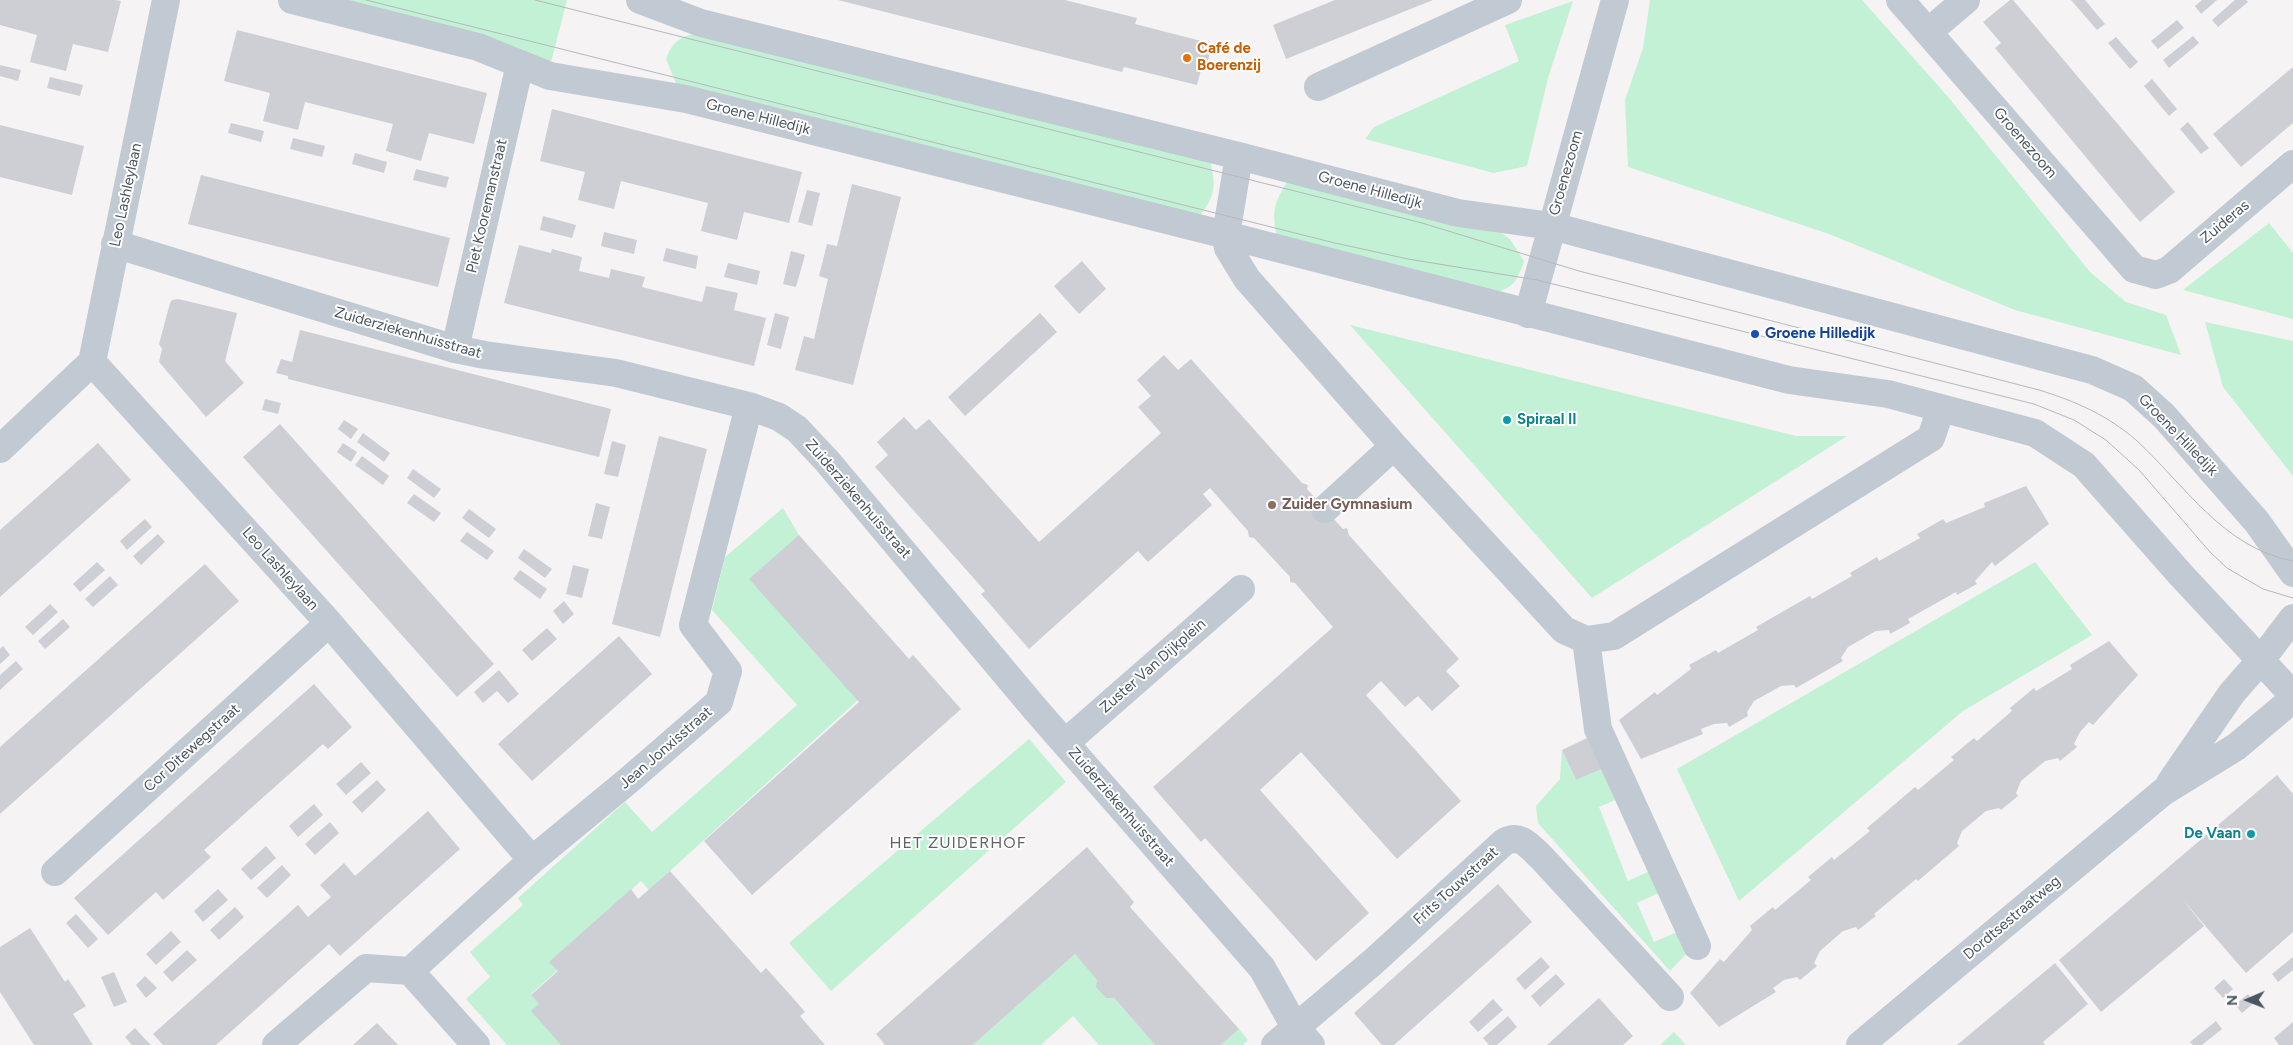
<!DOCTYPE html>
<html>
<head>
<meta charset="utf-8">
<style>
	body { margin:0 }
	#map { position:relative; width:2293px; height:1045px; overflow:hidden; background:#f5f3f3; font-family:Figtree,sans-serif }
	canvas { display:block }
	.north { position:absolute; left:2223px; top:975px; width:50px; height:50px; -webkit-text-stroke:4px #fff; paint-order:stroke; rotate:269deg; font-size:14px; font-weight:700; line-height:20px; text-align:center; color:#4a5661 }
	.north::after { content:''; display:block; margin:auto; width:18px; height:22px; background:#4a5661; clip-path:polygon(50% 0,100% 100%,50% 72%,0 100%) }
</style>
</head>
<body>
<div id="map">
<canvas width="2293" height="1045"></canvas>
<div class="north">N</div>
</div>
<script>
const ctx = document.querySelector('canvas').getContext('2d');
ctx.lineJoin = 'round';
function paint(path, color) { ctx.fillStyle = color; ctx.fill(path, 'evenodd'); }
function stroke(path, color, width, dash) { ctx.strokeStyle = color; ctx.lineWidth = width; ctx.lineCap = dash ? 'butt' : 'round'; ctx.setLineDash(dash || []); ctx.stroke(path); }
function label(font, color, halo, rows, align = 'center') {
  ctx.font = font + ' Figtree,sans-serif'; ctx.lineWidth = 4; ctx.setLineDash([]); ctx.textBaseline = 'middle'; ctx.strokeStyle = halo; ctx.fillStyle = color; for (const [text, x, y, turn = 0] of rows) {
    ctx.save(); ctx.translate(x, y); ctx.rotate((+turn || 0) * Math.PI / 180); ctx.textAlign = isNaN(turn) ? turn : align; if (halo) ctx.strokeText(text, 0, 0); ctx.fillText(text, 0, 0); ctx.restore();
  }
}
paint(new Path2D(`
	M 330,0 L 567,0 L 550,66 Z
	M 1650,0 L 1862,0 L 1949,98 L 2090,272 L 2126,302 L 2166,315 L 2181,355 L 2015,310 L 1829,234 L 1628,167 L 1625,100 L 1643,48 Z
	M 1573,1 L 1548,78 L 1527,166 L 1494,173 L 1365,139 L 1374,127 L 1519,61 L 1505,25 Z
	M 703,32 L 1210,159 C 1216,188 1216,195 1198,218 L 678,88 L 666,59 C 674,38 683,36 703,32 Z
	M 1288,180 L 1501,233 L 1510,239 L 1524,261 C 1517,281 1514,288 1493,293 L 1277,239 C 1272,210 1273,205 1288,180 Z
	M 2269,223 L 2293,253 L 2293,319 L 2183,290 Z
	M 2205,322 L 2293,341 L 2293,476 L 2223,387 Z
	M 1350,325 L 1796,436 L 1847,436 L 1592,598 Z
	M 783,508 L 799,535 L 858,700 L 649,890 L 641,881 L 569,945 L 577,953 L 531,994 L 575,1045 L 507,1045 L 466,999 L 490,977 L 470,952 L 523,905 L 518,898 L 625,802 L 652,832 L 797,705 L 712,610 L 725,557 Z
	M 2035,562 L 2092,635 L 1963,711 L 1739,901 L 1677,769 Z
	M 1029,739 L 1066,782 L 831,991 L 789,943 Z
	M 1562,750 L 1576,780 L 1602,769 L 1622,797 L 1599,807 L 1628,881 L 1654,869 L 1663,891 L 1637,903 L 1654,942 L 1682,930 L 1690,950 L 1670,971 L 1538,823 L 1536,806 L 1560,779 Z
	M 1075,954 L 1155,1045 L 1099,1045 L 1073,1016 L 1041,1045 L 973,1045 Z
	M 1239,1029 L 1248,1040 L 1243,1045 L 1221,1045 Z
	M 1674,1032 L 1686,1045 L 1660,1045 Z`), '#c3f1d5');
paint(new Path2D(`
	M 0,0 L 116,0 L 121,1 L 108,52 L 73,44 L 66,71 L 30,62 L 37,35 L 0,25 Z
	M 838,0 L 1065,0 L 1137,18 L 1135,24 L 1209,43 L 1208,46 L 1211,47 L 1207,66 L 1202,66 L 1197,85 L 1124,67 L 1122,72 Z
	M 1335,0 L 1433,0 L 1286,59 L 1273,25 Z
	M 2010,0 L 2013,0 L 2030,20 L 2175,192 L 2140,222 L 1995,48 L 2001,43 L 1983,22 Z
	M 2071,0 L 2085,0 L 2105,24 L 2097,30 Z
	M 2202,0 L 2217,0 L 2201,14 L 2195,6 Z
	M 2235,0 L 2246,0 L 2248,2 L 2218,27 L 2212,20 Z
	M 2177,20 L 2184,28 L 2158,49 L 2151,41 Z
	M 237,30 L 487,93 L 474,144 L 429,133 L 421,161 L 386,151 L 393,124 L 305,102 L 298,130 L 263,121 L 270,93 L 224,81 Z
	M 2193,36 L 2199,43 L 2169,68 L 2163,60 Z
	M 2116,37 L 2138,62 L 2130,69 L 2108,43 Z
	M 0,65 L 21,70 L 18,81 L 0,76 Z
	M 2293,67 L 2293,123 L 2241,167 L 2213,134 Z
	M 50,77 L 83,85 L 80,96 L 47,88 Z
	M 2152,79 L 2177,109 L 2169,116 L 2144,86 Z
	M 552,109 L 802,172 L 789,223 L 744,212 L 737,240 L 701,231 L 708,203 L 621,181 L 614,209 L 578,200 L 585,172 L 540,161 Z
	M 2188,122 L 2209,148 L 2201,154 L 2180,129 Z
	M 231,123 L 264,131 L 261,142 L 228,133 Z
	M 0,125 L 84,146 L 72,195 L 0,177 Z
	M 293,138 L 325,146 L 322,157 L 290,149 Z
	M 355,153 L 387,162 L 384,173 L 352,164 Z
	M 416,169 L 449,177 L 446,188 L 413,180 Z
	M 201,175 L 450,238 L 438,287 L 188,224 Z
	M 852,184 L 901,197 L 853,385 L 795,370 L 804,336 L 814,339 L 828,279 L 819,276 L 827,244 L 837,246 Z
	M 807,190 L 820,193 L 812,226 L 798,222 Z
	M 543,216 L 576,225 L 572,238 L 540,230 Z
	M 604,232 L 637,240 L 634,254 L 601,246 Z
	M 519,245 L 551,253 L 552,249 L 582,257 L 579,271 L 609,278 L 611,269 L 645,277 L 642,287 L 702,302 L 706,286 L 738,293 L 734,310 L 766,318 L 754,366 L 504,303 Z
	M 666,248 L 698,256 L 696,269 L 663,261 Z
	M 791,251 L 805,255 L 796,287 L 783,284 Z
	M 1082,261 L 1106,289 L 1079,314 L 1054,286 Z
	M 728,263 L 760,271 L 757,285 L 724,277 Z
	M 178,299 L 237,313 L 225,361 L 244,383 L 206,417 L 159,362 L 162,349 L 159,344 L 170,303 L 172,300 Z
	M 775,313 L 789,317 L 781,349 L 767,345 Z
	M 1040,313 L 1057,332 L 965,416 L 948,397 Z
	M 300,330 L 611,409 L 599,457 L 288,379 L 288,376 L 276,373 L 281,359 L 292,362 Z
	M 1164,355 L 1178,370 L 1191,359 L 1302,483 L 1308,485 L 1307,489 L 1343,529 L 1347,528 L 1349,535 L 1459,659 L 1446,671 L 1460,686 L 1432,711 L 1418,696 L 1405,707 L 1381,681 L 1366,695 L 1461,801 L 1397,859 L 1301,752 L 1260,790 L 1369,913 L 1316,961 L 1205,838 L 1201,842 L 1153,787 L 1333,627 L 1295,583 L 1290,582 L 1290,577 L 1254,538 L 1249,537 L 1248,531 L 1210,488 L 1203,494 L 1212,505 L 1148,562 L 1138,551 L 1029,649 L 981,594 L 985,591 L 875,467 L 888,455 L 877,442 L 904,417 L 916,430 L 929,419 L 1039,542 L 1161,433 L 1138,407 L 1151,396 L 1137,380 Z
	M 265,399 L 281,403 L 278,414 L 262,410 Z
	M 344,420 L 358,429 L 351,439 L 338,429 Z
	M 280,424 L 494,664 L 457,697 L 243,457 Z
	M 363,433 L 390,453 L 384,462 L 357,442 Z
	M 659,436 L 707,449 L 660,637 L 612,624 Z
	M 612,441 L 626,445 L 618,477 L 604,474 Z
	M 98,443 L 131,480 L 0,597 L 0,530 Z
	M 343,443 L 357,452 L 351,462 L 337,452 Z
	M 362,456 L 389,476 L 383,485 L 355,465 Z
	M 413,469 L 441,489 L 434,498 L 407,478 Z
	M 2026,486 L 2049,524 L 1995,566 L 1992,562 L 1975,581 L 1977,584 L 1957,595 L 1956,592 L 1908,619 L 1910,623 L 1890,634 L 1889,630 L 1876,631 L 1848,647 L 1841,658 L 1843,661 L 1796,688 L 1794,685 L 1781,686 L 1754,701 L 1747,712 L 1748,716 L 1729,727 L 1727,723 L 1714,724 L 1701,729 L 1703,734 L 1641,759 L 1619,720 L 1655,692 L 1657,695 L 1691,669 L 1689,665 L 1716,650 L 1718,653 L 1758,630 L 1756,627 L 1810,596 L 1812,599 L 1852,576 L 1850,573 L 1877,557 L 1879,561 L 1920,538 L 1917,534 L 1943,519 L 1946,523 L 1985,507 L 1984,503 Z
	M 414,494 L 441,513 L 434,522 L 407,503 Z
	M 596,503 L 610,507 L 602,539 L 588,536 Z
	M 469,509 L 496,529 L 489,538 L 462,518 Z
	M 145,519 L 152,527 L 127,550 L 120,541 Z
	M 467,532 L 494,551 L 487,560 L 460,541 Z
	M 158,534 L 165,542 L 141,565 L 133,556 Z
	M 799,535 L 909,659 L 913,655 L 961,709 L 752,895 L 704,841 L 859,702 L 749,579 Z
	M 524,549 L 552,569 L 545,578 L 518,558 Z
	M 97,562 L 105,570 L 80,592 L 73,584 Z
	M 205,564 L 239,601 L 0,814 L 0,747 Z
	M 573,565 L 589,569 L 582,598 L 566,594 Z
	M 520,570 L 547,589 L 540,599 L 513,579 Z
	M 110,576 L 118,585 L 93,607 L 85,599 Z
	M 564,601 L 574,614 L 563,624 L 553,611 Z
	M 50,604 L 58,612 L 33,635 L 25,627 Z
	M 63,619 L 70,627 L 45,649 L 38,641 Z
	M 547,628 L 557,639 L 532,661 L 522,650 Z
	M 619,636 L 652,674 L 532,781 L 498,744 Z
	M 2109,641 L 2138,675 L 2093,725 L 2089,722 L 2080,732 L 2074,744 L 2077,747 L 2060,761 L 2058,758 L 2045,761 L 2021,781 L 2016,793 L 2018,796 L 2001,810 L 1999,808 L 1986,811 L 1962,831 L 1957,843 L 1959,846 L 1918,881 L 1916,879 L 1874,914 L 1876,916 L 1858,930 L 1856,927 L 1843,931 L 1820,951 L 1814,963 L 1817,966 L 1800,980 L 1797,977 L 1784,980 L 1773,988 L 1776,992 L 1719,1027 L 1690,993 L 1720,959 L 1724,962 L 1752,930 L 1750,926 L 1773,907 L 1775,910 L 1811,880 L 1808,877 L 1832,857 L 1834,860 L 1870,831 L 1867,828 L 1915,787 L 1918,790 L 1954,760 L 1951,757 L 1974,738 L 1977,741 L 2012,711 L 2010,708 L 2034,688 L 2036,691 L 2072,669 L 2070,665 Z
	M 3,646 L 10,655 L 0,664 L 0,649 Z
	M 16,661 L 23,669 L 0,690 L 0,675 Z
	M 499,670 L 519,694 L 508,703 L 497,691 L 483,703 L 474,692 Z
	M 314,684 L 352,727 L 328,749 L 323,744 L 204,850 L 211,857 L 163,900 L 156,892 L 108,935 L 74,898 Z
	M 1587,738 L 1602,769 L 1576,780 L 1562,750 Z
	M 361,762 L 371,773 L 346,795 L 336,784 Z
	M 2277,775 L 2293,794 L 2293,932 L 2246,973 L 2182,899 L 2204,926 L 2101,1012 L 2059,960 Z
	M 377,780 L 386,790 L 362,813 L 352,802 Z
	M 314,804 L 323,815 L 298,837 L 289,826 Z
	M 428,811 L 460,849 L 340,956 L 329,944 L 216,1045 L 163,1045 L 153,1034 L 298,905 L 308,917 L 331,897 L 320,885 L 344,863 L 355,876 Z
	M 330,822 L 339,833 L 315,855 L 305,844 Z
	M 266,846 L 276,858 L 251,880 L 241,869 Z
	M 1087,847 L 1134,902 L 1130,907 L 1239,1029 L 1221,1045 L 1155,1045 L 1114,998 L 1106,998 L 1096,987 L 1097,980 L 1075,954 L 973,1045 L 885,1045 L 876,1034 Z
	M 282,865 L 291,875 L 267,898 L 257,888 Z
	M 670,871 L 761,973 L 766,968 L 793,998 L 805,1012 L 800,1016 L 825,1045 L 561,1045 L 531,1011 L 539,1004 L 531,995 L 558,971 L 549,962 L 631,889 L 638,899 Z
	M 1498,884 L 1532,922 L 1394,1045 L 1382,1045 L 1354,1013 Z
	M 218,889 L 228,900 L 203,922 L 194,911 Z
	M 235,907 L 244,917 L 219,940 L 210,930 Z
	M 76,914 L 98,939 L 88,948 L 66,923 Z
	M 30,928 L 65,982 L 68,979 L 86,1006 L 73,1014 L 93,1045 L 34,1045 L 0,992 L 0,947 Z
	M 171,931 L 181,942 L 156,965 L 146,954 Z
	M 187,950 L 197,960 L 172,982 L 163,972 Z
	M 1541,957 L 1550,967 L 1525,990 L 1516,979 Z
	M 2293,957 L 2293,970 L 2278,982 L 2272,974 Z
	M 2055,963 L 2088,1004 L 2043,1042 L 2045,1045 L 1957,1045 Z
	M 114,972 L 127,1002 L 114,1007 L 101,977 Z
	M 1556,974 L 1565,984 L 1540,1007 L 1531,996 Z
	M 145,976 L 157,988 L 146,998 L 136,985 Z
	M 2224,979 L 2233,989 L 2223,998 L 2214,988 Z
	M 2248,994 L 2255,1002 L 2242,1013 L 2235,1005 Z
	M 1599,998 L 1633,1036 L 1623,1045 L 1547,1045 Z
	M 1493,999 L 1503,1010 L 1478,1032 L 1469,1022 Z
	M 1508,1016 L 1517,1027 L 1497,1045 L 1489,1045 L 1483,1038 Z
	M 2216,1021 L 2222,1029 L 2202,1045 L 2193,1045 L 2190,1042 Z
	M 2293,1022 L 2293,1045 L 2279,1045 L 2274,1038 Z
	M 377,1023 L 398,1045 L 353,1045 Z
	M 135,1028 L 146,1040 L 151,1045 L 132,1045 L 125,1037 Z`), '#cdcfd5');
stroke(new Path2D(`
	M 166,0 L 92,362 L 329,623 L 532,860 L 410,971 L 476,1045
	M 292,0 L 478,47 L 550,76 L 686,99 L 1226,235 L 1789,380 L 1888,394 L 2035,433 L 2084,465 L 2181,575 L 2293,695
	M 640,0 L 701,23 L 1239,156 L 1458,213 L 1552,226 L 2092,370 L 2133,388 L 2164,416 L 2257,522 L 2293,573
	M 1900,0 L 2134,269 L 2156,275 L 2169,270 L 2293,164
	M 1928,32 L 1966,0
	M 1318,87 L 1508,0
	M 1239,156 L 1226,235 L 1228,248 L 1247,279 L 1394,446 L 1564,630 L 1586,640 L 1614,636 L 1931,438 L 1941,408
	M 115,244 L 455,349 L 485,355 L 616,373 L 749,406 L 779,417 L 797,429 L 827,461 L 1036,710 L 1262,968 L 1295,1027 L 1311,1045
	M 1528,314 L 1615,0
	M 455,349 L 520,64
	M 0,449 L 92,362
	M 1325,509 L 1394,446
	M 1586,640 L 1598,729 L 1697,946
	M 1065,743 L 1241,589
	M 2170,783 L 2232,693 L 2261,660 L 2293,618
	M 532,860 L 629,780 L 719,702 L 728,671 L 693,625 L 749,406
	M 55,872 L 329,623
	M 276,1045 L 366,968 L 410,971
	M 1275,1045 L 1373,962 L 1504,842 C 1521,833 1530,847 1542,858 L 1670,997
	M 1860,1045 L 2163,792 L 2236,747 L 2293,699`), '#c1cad2', 28);
stroke(new Path2D(`
	M 366,0 L 1335,243 L 1408,259 L 1537,280 L 2034,404 L 2074,420 L 2106,440 L 2140,471 L 2210,552 L 2227,568 L 2263,589 L 2293,598
	M 535,0 L 1422,223 L 1579,271 L 2039,390 C 2075,401 2107,415 2136,440 C 2185,485 2223,548 2293,561`), '#b5b8bd', 1);
for (const [x, y, r, color] of [
	[1187,58,5,"#e8710a"],
	[1755,334,5,"#1a4fb4"],
	[1507,420,5,"#0f9aa8"],
	[1272,505,5,"#8d6e63"],
	[2251,834,5,"#0f9aa8"]
]) { const dot = new Path2D(); dot.arc(x, y, r, 0, 2 * Math.PI); ctx.fillStyle = color; ctx.fill(dot); stroke(dot, '#fff', 2); }
label('bold 15px', '#c56008', '#fff', [
	["Café de",1197,49],
	["Boerenzij",1197,66]
], 'left');
label('15px', '#4a5661', '#fff', [
	["Groene Hilledijk",758,117,14],
	["Groenezoom",2025,143,49],
	["Groenezoom",1566,173,-74],
	["Groene Hilledijk",1370,190,15],
	["Leo Lashleylaan",126,195,-78],
	["Piet Kooremanstraat",487,206,-77],
	["Zuideras",2225,222,-40],
	["Zuiderziekenhuisstraat",408,333,16],
	["Groene Hilledijk",2178,435,46],
	["Zuiderziekenhuisstraat",858,499,49],
	["Leo Lashleylaan",280,569,48],
	["Zuster Van Dijkplein",1153,666,-41],
	["Cor Ditewegstraat",192,748,-42],
	["Jean Jonxisstraat",666,748,-41],
	["Zuiderziekenhuisstraat",1121,807,49],
	["Frits Touwstraat",1456,886,-42],
	["Dordtsestraatweg",2012,918,-40]
]);
label('bold 15px', '#164399', '#fff', [
	["Groene Hilledijk",1765,334]
], 'left');
label('bold 15px', '#0d838f', '#fff', [
	["Spiraal II",1517,420],
	["De Vaan",2241,834,"right"]
], 'left');
label('bold 15px', '#785e54', '#fff', [
	["Zuider Gymnasium",1282,505]
], 'left');
ctx.letterSpacing = '1px';
label('16px', '#5f6368', '#fff', [
	["HET ZUIDERHOF",958,843]
]);
ctx.letterSpacing = '0px';
</script>
</body>
</html>
